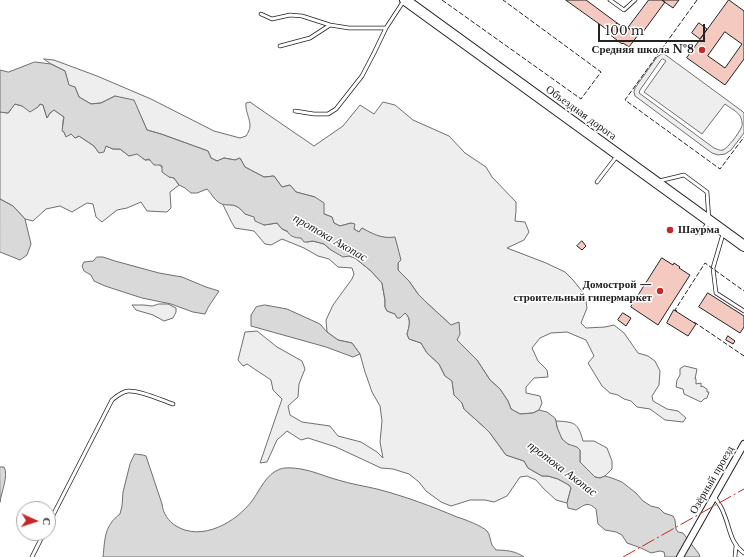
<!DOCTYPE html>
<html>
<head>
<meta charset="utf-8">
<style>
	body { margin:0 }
	#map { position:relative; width:744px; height:557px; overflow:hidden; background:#fff; font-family:"Libre Baskerville",serif }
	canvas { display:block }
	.north { position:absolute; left:16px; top:501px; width:40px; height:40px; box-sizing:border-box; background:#fff; border:1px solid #a7a7a7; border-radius:50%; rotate:93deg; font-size:11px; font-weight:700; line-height:16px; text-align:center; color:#222 }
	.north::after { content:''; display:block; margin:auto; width:14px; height:18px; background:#c62828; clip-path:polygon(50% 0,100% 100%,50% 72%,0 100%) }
	.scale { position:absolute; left:598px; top:24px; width:107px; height:18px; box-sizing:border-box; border:2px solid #222; border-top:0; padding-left:5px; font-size:12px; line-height:14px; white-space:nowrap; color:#222; -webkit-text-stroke:3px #fff; paint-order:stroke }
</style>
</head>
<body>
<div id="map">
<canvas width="744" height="557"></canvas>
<div class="north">С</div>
<div class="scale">100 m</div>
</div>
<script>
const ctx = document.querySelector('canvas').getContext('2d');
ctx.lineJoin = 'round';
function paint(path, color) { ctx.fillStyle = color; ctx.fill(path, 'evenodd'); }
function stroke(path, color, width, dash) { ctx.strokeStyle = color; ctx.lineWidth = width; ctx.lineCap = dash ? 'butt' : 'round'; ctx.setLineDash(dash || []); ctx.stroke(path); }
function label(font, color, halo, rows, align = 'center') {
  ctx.font = font + ' "Libre Baskerville",serif'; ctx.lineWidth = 3; ctx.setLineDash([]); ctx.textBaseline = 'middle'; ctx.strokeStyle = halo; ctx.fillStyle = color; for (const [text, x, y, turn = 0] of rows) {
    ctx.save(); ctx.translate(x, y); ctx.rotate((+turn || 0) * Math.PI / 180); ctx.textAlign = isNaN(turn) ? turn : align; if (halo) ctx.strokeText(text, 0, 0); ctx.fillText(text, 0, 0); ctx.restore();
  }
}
const green = new Path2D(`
	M 664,54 L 667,56 L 742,111 L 744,113 L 744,133 L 731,150 L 725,154 L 718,155 L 712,153 L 635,96 L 634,92 L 635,88 L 657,57 L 660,55 ZM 663,59 L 666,61 L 644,92 L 702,134 L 725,104 C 730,108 739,112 741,118 C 742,121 743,125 741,128 C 739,133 728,148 723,150 C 720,151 717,149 714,148 L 639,93 L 640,90 L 661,60 Z
	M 44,59 L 54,60 L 97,76 L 151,99 L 214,131 L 240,138 L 246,136 C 248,133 250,129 250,126 C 250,118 245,111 246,103 L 250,102 L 257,107 L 314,146 L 343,126 L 360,105 L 374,114 L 383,102 L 395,105 L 413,120 L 449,136 L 465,153 L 486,167 L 492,177 L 516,202 L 516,211 L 515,221 L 525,222 L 529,232 L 524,240 L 507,248 L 546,263 L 565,272 L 573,280 L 585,295 L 587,308 L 581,323 L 586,328 L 605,327 L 614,325 L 624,333 L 638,353 L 648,356 L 655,361 L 660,371 L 659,385 L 652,396 L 653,401 L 667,409 L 678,411 L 686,418 L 683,422 L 665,420 L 650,409 L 637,407 L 631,401 L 624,399 L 618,395 L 610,393 L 602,386 L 588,363 L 594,356 L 586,340 L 567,332 L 551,333 L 540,338 L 532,348 L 538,361 L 547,370 L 548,377 L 534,378 L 526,387 L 526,393 L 540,396 L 542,403 L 539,410 L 533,413 L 520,414 L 511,409 L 508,401 L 500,389 L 490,380 L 477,360 L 457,340 L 451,325 L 427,303 L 418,294 L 409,281 L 398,270 L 398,263 L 387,238 L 373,235 L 362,228 L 359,232 L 354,229 L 351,223 L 340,226 L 334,223 L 332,217 L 324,214 L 315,197 L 296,192 L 290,185 L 282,187 L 274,176 L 264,177 L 245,167 L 240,158 L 235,160 L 224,158 L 217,161 L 211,158 L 208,151 L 161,134 L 147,130 L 138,110 L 115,96 L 101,103 L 91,104 L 79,97 L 75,87 L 69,86 L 65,71 L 51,64 Z
	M 15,104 L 22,106 L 38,107 L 40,104 L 43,105 L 47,118 L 50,113 L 54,110 L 64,117 C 62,125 62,130 66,136 L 71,134 L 75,138 L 79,136 L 94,146 L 99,153 L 106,146 L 113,149 L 120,149 L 129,156 L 137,153 L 145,160 C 156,158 164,169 169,177 L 174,178 L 179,185 L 170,192 L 171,208 L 167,212 L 147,211 L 141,202 L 127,208 L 117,210 L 102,222 L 96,217 L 93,204 L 87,203 L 72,212 L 60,206 L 46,209 L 33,221 L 25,219 L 13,206 L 0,199 L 0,112 L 8,113 Z
	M 223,204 C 235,205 238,205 245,214 L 254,216 L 264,225 L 277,223 L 282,229 L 301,238 L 307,242 L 313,241 L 324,244 L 331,250 L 355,258 L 371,271 L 382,283 L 385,300 L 385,307 L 387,311 L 395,314 L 400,318 L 405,313 C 412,319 409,327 407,334 L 409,339 L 421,343 L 427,353 L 439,364 L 445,376 L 452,380 L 454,395 L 462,403 L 464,409 L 484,427 L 490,433 L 506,455 L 524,461 L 528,468 L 542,476 L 548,476 L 558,479 L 569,485 L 571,488 L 567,503 L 556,500 L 544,489 L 536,480 L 527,476 L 520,477 L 507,496 L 494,502 L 485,500 L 470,500 L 451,506 L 441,502 L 426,491 L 419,482 L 409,474 L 393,469 L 381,468 L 336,447 L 308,438 L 301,440 L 287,431 L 277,440 L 267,462 L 260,463 L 282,399 L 273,390 L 271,380 L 247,364 L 243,366 L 238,360 L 245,332 L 257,331 L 277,347 L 302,361 L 305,369 L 299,384 L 298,397 L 288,406 L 290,415 L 302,422 L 330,426 L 338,436 L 361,442 L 377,452 L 383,458 L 380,442 L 382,421 L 380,406 L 372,392 L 365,372 L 360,354 L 352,343 L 338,340 L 327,332 L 326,320 L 333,305 L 352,279 L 354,274 L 352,268 L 338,267 L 329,259 L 318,256 L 304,248 L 282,239 L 271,245 L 265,244 L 254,231 L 235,228 L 232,223 Z
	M 159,304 L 168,304 L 176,308 L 176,312 L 173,318 L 164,321 L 153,315 L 136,310 L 132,305 L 144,305 L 152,306 Z
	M 685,366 L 697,369 L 695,379 L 696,379 L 696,384 L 701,383 L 701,387 L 702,386 L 707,389 L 707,392 L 709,392 L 707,398 L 704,399 L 701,402 L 684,394 L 683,389 L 676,387 L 677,380 L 680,375 L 680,369 Z
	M 556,421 C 574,422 578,422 583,441 L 594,441 L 607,448 L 612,461 L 612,469 L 605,476 L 600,478 L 595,477 L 580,462 L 580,450 C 576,447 572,447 568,444 C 560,440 557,430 556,421 Z`);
paint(green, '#eee');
stroke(green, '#6f6f6f', 1);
const water = new Path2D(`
	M 35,62 L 51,64 L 65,71 L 69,85 L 75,87 L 79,97 L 91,104 L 101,103 L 115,96 L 134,100 L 147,130 L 161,134 L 208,151 L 211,158 L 217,161 L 224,158 L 235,160 L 240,158 L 245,167 L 264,177 L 274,176 L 282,187 L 290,185 L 296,192 L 315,197 L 324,203 L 324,214 L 332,217 L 334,223 L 340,226 L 351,223 L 355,224 L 354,229 L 359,232 L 362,228 C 373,234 382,239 395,237 L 401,260 L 398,263 L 398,270 L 409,281 L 418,294 L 427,303 L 451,325 L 459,322 L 460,334 L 457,340 L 477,360 L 490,380 L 500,389 L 508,401 L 511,409 L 520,414 L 533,413 L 539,410 L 547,412 L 555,418 L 556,421 L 557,427 L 562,439 L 568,444 L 577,447 L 580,450 L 580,462 L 595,477 L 600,478 L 605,476 L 612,478 L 622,482 L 636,493 L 643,501 L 651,506 L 659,508 L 664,513 L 673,516 L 675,520 L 676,529 L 678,532 L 683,533 L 699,554 L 700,557 L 665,557 L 664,552 L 660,551 L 651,553 L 641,548 L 627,543 L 622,535 L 616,532 L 605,530 L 598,524 L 596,509 C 587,501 585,505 576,510 L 568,508 L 567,503 L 571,488 L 569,485 L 558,479 L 548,476 L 542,476 L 528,468 L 524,461 L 506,455 L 490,433 L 484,427 L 464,409 L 462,403 L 454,395 L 452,381 L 445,376 L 439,364 L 427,353 L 421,343 L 409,339 L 407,334 C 409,327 412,318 405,313 L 400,318 L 397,318 L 395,314 L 387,311 L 385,307 L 385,300 L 382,283 L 371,271 L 355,258 L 349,256 L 343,257 L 331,250 L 324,244 L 313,241 L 307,242 L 304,242 L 301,238 C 294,238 290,236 287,231 L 282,229 L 277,223 L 264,225 L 255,221 L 254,217 L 245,214 C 233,199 229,209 218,202 C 214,199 211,193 207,189 L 197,193 L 191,193 L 185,188 L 179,185 L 174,178 L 169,177 L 162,172 L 162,166 L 160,165 L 154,165 L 149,159 L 145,160 L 137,154 L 129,156 L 120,149 L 113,149 L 106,146 L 104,152 L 99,153 L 94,146 L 79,136 L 75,138 L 71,134 L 66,137 L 64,132 L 62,131 L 64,117 L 54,110 L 50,113 L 47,118 L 43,105 L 40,104 L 38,107 L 30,112 L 22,106 L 15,104 L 8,113 L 0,112 L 0,70 L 8,72 Z
	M 0,199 L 13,206 L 25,219 L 31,244 L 27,255 L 20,260 L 0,252 Z
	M 97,257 L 103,257 L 115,261 L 159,273 L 182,277 L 206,287 L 219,291 C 214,299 208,306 205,314 L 193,312 L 171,304 L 142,298 L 105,286 L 94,281 L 91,275 L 84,271 L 82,266 L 84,262 L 93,261 Z
	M 265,305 L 287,309 L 320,324 L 327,332 L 338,340 L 352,343 L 360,354 L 353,357 L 326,347 L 251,326 L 251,315 L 256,307 Z
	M 135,454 L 143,455 L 146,456 L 162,504 C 163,513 168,521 176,526 C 202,542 236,522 252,501 C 260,490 266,474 280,469 C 286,467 294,468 301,469 C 314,471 326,477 338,480 C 351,484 364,486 377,489 C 404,496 431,506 457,517 C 464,519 482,526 487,531 C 490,534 490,540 492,545 C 493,547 495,548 496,550 C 505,550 516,551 524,557 L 103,557 C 105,539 104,526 120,514 L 122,506 L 123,492 L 130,464 Z
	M 0,467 L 4,467 C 9,475 1,493 0,502 Z`);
paint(water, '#d9d9d9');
stroke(water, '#6f6f6f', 1);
const building = new Path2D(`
	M 566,0 L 586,0 L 617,23 L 611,32 Z
	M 649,0 L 662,0 L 665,2 L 640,36 L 628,28 Z
	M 663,0 L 679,0 L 673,8 L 663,1 Z
	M 729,0 L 744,11 L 744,59 L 725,85 L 687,58 ZM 725,32 L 742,44 L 725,68 L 708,56 Z
	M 617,23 L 627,30 L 628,28 L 638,35 L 629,47 L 623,43 L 622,44 L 609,34 Z
	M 699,23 L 707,29 L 700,39 L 692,33 Z
	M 582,241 L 586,246 L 582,250 L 577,246 Z
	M 662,258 L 673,265 L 674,263 L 680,267 L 679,268 L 690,275 L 658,325 L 631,307 Z
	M 708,293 L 744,316 L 744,327 L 740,333 L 699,307 Z
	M 674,310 L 696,324 L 688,336 L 667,323 Z
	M 623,313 L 631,318 L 626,326 L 618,320 Z
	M 728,336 L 735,341 L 733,344 L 726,340 Z`);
paint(building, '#f3c9c0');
stroke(building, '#222', 1);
const service = new Path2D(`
	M 610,0 L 624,10 L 635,0
	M 261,14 L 272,19 L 290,15 L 302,16 L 330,25 L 349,28 L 386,28
	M 280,46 L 310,38 L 330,25
	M 295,111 L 314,114 L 328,114 L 336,109 L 362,76 L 374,53 L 386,28 L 403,2
	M 659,181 L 684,175 L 707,192 L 709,221 L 701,234
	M 597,182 L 617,156
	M 723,234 L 713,268 L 716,293 L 744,311
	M 714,497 C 718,502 722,508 724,514 C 730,528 730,543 744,553
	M 48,525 L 112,400 C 117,396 121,392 128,391 C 140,390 161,400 173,404
	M 32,557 L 44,533
	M 735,557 L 736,546`);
const minor = new Path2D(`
	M 680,557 L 744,444`);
const primary = new Path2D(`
	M 405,0 L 744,246`);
stroke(service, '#222', 4.5);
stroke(minor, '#222', 8);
stroke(primary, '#222', 12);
stroke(service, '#fff', 3);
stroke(minor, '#fff', 6);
stroke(primary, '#fff', 10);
stroke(new Path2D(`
	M 442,0 L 581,99 L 601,72 L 503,0
	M 697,0 L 625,100 L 720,169 L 744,137
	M 677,311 L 675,310 L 705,263 L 744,291
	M 694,322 L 744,356`), '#222', 1, [5, 2]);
stroke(new Path2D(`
	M 623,557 L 744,489`), '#c62828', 1, [14, 3, 2, 3]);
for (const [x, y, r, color] of [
	[702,50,4,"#c62828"],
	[670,230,4,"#c62828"],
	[660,291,4,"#c62828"]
]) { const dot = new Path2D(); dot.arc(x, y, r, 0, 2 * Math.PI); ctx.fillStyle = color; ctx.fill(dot); stroke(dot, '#fff', 1.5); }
label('bold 11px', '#222', '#fff', [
	["Средняя школа №8",694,50],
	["Шаурма",678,230,"left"],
	["Домострой —",652,285],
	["строительный гипермаркет",652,298]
], 'right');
label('11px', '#222', '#fff', [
	["Объездная дорога",581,113,36],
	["Озёрный проезд",712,480,-60]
]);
label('italic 12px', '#222', '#fff', [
	["протока Акопас",330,238,30],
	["протока Акопас",562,469,37]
]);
</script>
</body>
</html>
